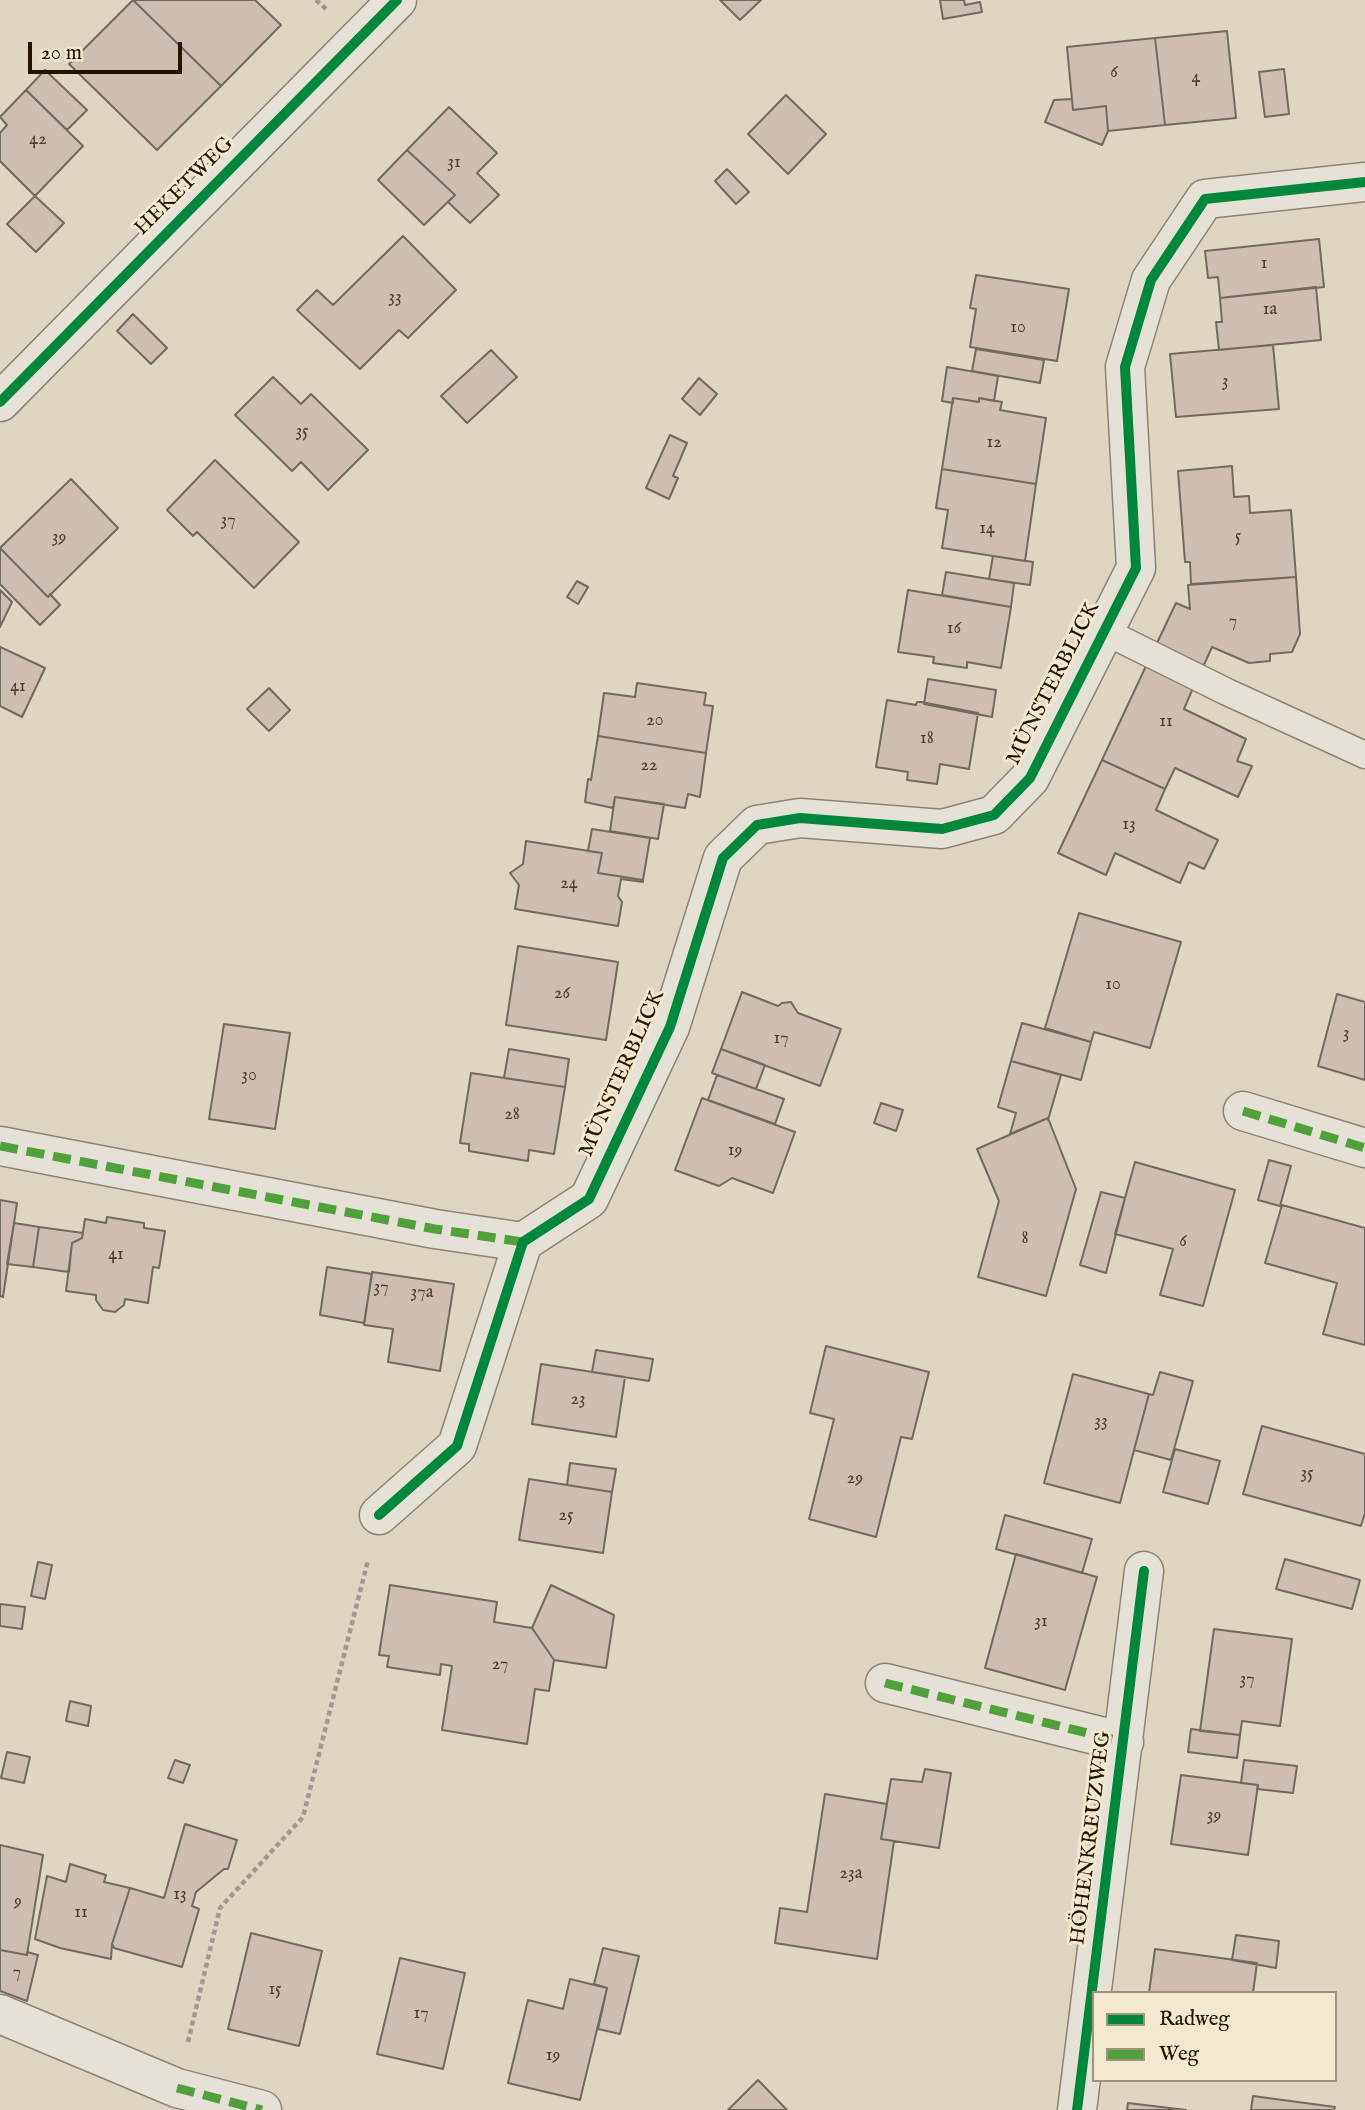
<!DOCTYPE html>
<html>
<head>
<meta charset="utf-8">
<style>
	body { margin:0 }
	#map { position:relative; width:1365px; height:2110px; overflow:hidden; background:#ded5c2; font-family:"IM FELL English",serif }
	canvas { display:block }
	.legend { position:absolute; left:1092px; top:1991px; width:245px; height:91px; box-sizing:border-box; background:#f2e7cf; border:2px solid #a0927c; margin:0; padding:9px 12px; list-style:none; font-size:21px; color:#241300 }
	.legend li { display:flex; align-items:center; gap:14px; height:35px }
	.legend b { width:35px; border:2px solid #a0927c }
	.scale { position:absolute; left:28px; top:42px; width:154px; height:32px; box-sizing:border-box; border:4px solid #241300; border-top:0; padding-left:9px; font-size:21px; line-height:24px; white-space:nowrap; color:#241300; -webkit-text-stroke:5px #f2e7cf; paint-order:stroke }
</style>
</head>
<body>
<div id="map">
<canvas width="1365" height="2110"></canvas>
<ul class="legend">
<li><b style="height:9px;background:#00873e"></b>Radweg</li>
<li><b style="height:9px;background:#50a03c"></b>Weg</li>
</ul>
<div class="scale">20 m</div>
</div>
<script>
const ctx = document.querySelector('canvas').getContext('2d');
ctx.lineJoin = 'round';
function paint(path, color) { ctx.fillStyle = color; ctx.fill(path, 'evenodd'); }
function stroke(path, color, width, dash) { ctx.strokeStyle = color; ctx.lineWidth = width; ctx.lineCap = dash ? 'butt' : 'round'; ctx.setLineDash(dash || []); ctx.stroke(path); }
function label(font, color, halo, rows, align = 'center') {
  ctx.font = font + ' "IM FELL English",serif'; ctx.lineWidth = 6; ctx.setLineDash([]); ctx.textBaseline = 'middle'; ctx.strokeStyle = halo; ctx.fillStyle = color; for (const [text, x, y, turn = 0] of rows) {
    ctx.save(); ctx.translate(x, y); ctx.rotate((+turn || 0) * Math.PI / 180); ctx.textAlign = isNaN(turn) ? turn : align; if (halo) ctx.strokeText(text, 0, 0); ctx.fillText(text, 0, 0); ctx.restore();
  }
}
const building = new Path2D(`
	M 133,0 L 221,86 L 157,150 L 69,64 Z
	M 133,0 L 255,0 L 281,25 L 221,86 Z
	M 720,0 L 761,0 L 740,20 Z
	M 940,0 L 964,0 L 965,5 L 980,2 L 982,12 L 943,19 Z
	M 1227,31 L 1236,118 L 1165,125 L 1155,38 Z
	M 1155,38 L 1165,125 L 1108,131 L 1106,106 L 1073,110 L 1067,47 Z
	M 1284,69 L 1289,114 L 1265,117 L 1259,72 Z
	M 45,70 L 87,110 L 67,130 L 26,90 Z
	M 26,90 L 83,146 L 35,196 L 0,161 L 0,133 L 7,125 L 0,117 Z
	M 786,95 L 826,134 L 788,174 L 748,134 Z
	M 1072,99 L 1073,110 L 1106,106 L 1108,131 L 1102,145 L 1045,122 L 1054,100 Z
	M 449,107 L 497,153 L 477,173 L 499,195 L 470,223 L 448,202 L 455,195 L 407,150 Z
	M 407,150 L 455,195 L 424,225 L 378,180 Z
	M 727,169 L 749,192 L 736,204 L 715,181 Z
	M 35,196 L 64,223 L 36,252 L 7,224 Z
	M 403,236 L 456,290 L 408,338 L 399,330 L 360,369 L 297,310 L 317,290 L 333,305 Z
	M 1319,239 L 1324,287 L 1220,298 L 1218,277 L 1208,278 L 1205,251 Z
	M 976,275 L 1069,289 L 1057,361 L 970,347 L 976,309 L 970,308 Z
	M 1316,287 L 1321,340 L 1219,350 L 1216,322 L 1222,322 L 1220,298 Z
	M 133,314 L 167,348 L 151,364 L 117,331 Z
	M 1273,345 L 1279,409 L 1176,417 L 1170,354 Z
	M 976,349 L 1044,360 L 1040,383 L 972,371 Z
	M 491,350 L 517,377 L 467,423 L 441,396 Z
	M 947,367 L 998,376 L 994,401 L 979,398 L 979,402 L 953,398 L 953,403 L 942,401 Z
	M 273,377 L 301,404 L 311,394 L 368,450 L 328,490 L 301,462 L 292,471 L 235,415 Z
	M 699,378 L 717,394 L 700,415 L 682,399 Z
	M 953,398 L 979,402 L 979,398 L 1002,402 L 1000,410 L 1046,418 L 1036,484 L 942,469 Z
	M 670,435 L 687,443 L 673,476 L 678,478 L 669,499 L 646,488 Z
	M 215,460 L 299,542 L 254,588 L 197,532 L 193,536 L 167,510 Z
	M 1232,466 L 1234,497 L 1249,496 L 1250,513 L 1291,510 L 1296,577 L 1191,584 L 1190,562 L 1185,562 L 1178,471 Z
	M 942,469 L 1036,484 L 1025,561 L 942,548 L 948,510 L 936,508 Z
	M 71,479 L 118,528 L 48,597 L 0,548 Z
	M 0,548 L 48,597 L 50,594 L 60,605 L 40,625 L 0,584 Z
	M 993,556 L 1033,562 L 1030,585 L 989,579 Z
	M 946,572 L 1014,583 L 1011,607 L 942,595 Z
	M 1296,577 L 1300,634 L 1292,652 L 1270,654 L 1270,661 L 1249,663 L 1212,647 L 1203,667 L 1156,645 L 1176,603 L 1190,609 L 1188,585 Z
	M 577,581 L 588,587 L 578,604 L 567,597 Z
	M 0,590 L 12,602 L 0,627 Z
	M 908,590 L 1011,607 L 1001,668 L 967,662 L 967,668 L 933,663 L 934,657 L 898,652 Z
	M 0,647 L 45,668 L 22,717 L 0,706 Z
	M 1146,666 L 1193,688 L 1184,709 L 1246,739 L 1237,761 L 1252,766 L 1238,797 L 1175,768 L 1165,789 L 1102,760 Z
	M 928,679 L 996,690 L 992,717 L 924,704 Z
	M 637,683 L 706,693 L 704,705 L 713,706 L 706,753 L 598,736 L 604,693 L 635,697 Z
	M 269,688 L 290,710 L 269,731 L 247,709 Z
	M 887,700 L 916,705 L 917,702 L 921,702 L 978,713 L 969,769 L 940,764 L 937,784 L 907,780 L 908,772 L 876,767 Z
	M 598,736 L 706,753 L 700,797 L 688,794 L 685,808 L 615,797 L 613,808 L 585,802 L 588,779 L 591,780 Z
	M 1102,760 L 1165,789 L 1156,810 L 1218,840 L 1204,869 L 1189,862 L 1180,883 L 1115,853 L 1106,875 L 1058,853 Z
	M 615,797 L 664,804 L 658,839 L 610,831 Z
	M 592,829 L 650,838 L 643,880 L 598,873 L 602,853 L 588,851 Z
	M 526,841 L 602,853 L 598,873 L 643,880 L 643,882 L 621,879 L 618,896 L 622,902 L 618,926 L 515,909 L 519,885 L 510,873 L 523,864 Z
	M 1079,913 L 1181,942 L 1150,1048 L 1094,1032 L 1091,1042 L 1045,1028 Z
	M 518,946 L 618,962 L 606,1040 L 506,1025 Z
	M 742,992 L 778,1006 L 782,1003 L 791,1002 L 798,1013 L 841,1029 L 820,1086 L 721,1049 Z
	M 1337,994 L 1365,1002 L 1365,1080 L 1318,1066 Z
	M 1022,1023 L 1091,1042 L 1081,1080 L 1011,1061 Z
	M 224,1024 L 290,1033 L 275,1129 L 209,1119 Z
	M 509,1049 L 569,1059 L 565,1087 L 504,1078 Z
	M 721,1049 L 765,1065 L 756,1089 L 712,1073 Z
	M 1011,1061 L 1061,1075 L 1048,1120 L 1048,1118 L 1010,1134 L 1016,1113 L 998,1107 Z
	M 471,1073 L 565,1087 L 554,1154 L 529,1150 L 528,1161 L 469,1151 L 469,1144 L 460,1143 Z
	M 717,1075 L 784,1099 L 775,1124 L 708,1100 Z
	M 702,1098 L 795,1132 L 773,1193 L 732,1178 L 719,1186 L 675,1170 Z
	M 881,1103 L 903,1110 L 896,1131 L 874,1123 Z
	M 1048,1118 L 1076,1189 L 1046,1296 L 978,1277 L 999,1201 L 977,1149 Z
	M 1269,1160 L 1291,1166 L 1280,1206 L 1258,1200 Z
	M 1135,1162 L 1235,1190 L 1203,1306 L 1160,1295 L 1173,1249 L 1115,1234 Z
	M 1101,1192 L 1125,1198 L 1106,1273 L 1080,1265 Z
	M 0,1200 L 17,1203 L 3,1297 L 0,1296 Z
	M 1282,1205 L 1365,1228 L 1365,1345 L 1323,1334 L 1337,1283 L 1265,1263 Z
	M 107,1217 L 144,1223 L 144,1228 L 165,1231 L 159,1268 L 153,1267 L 148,1303 L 125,1299 L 124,1305 L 115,1312 L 103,1310 L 96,1300 L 96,1295 L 66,1291 L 72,1243 L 82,1238 L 85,1219 L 106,1223 Z
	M 14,1223 L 39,1227 L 33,1267 L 7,1264 Z
	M 39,1227 L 83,1233 L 82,1238 L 72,1243 L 69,1272 L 33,1267 Z
	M 327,1267 L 372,1274 L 364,1323 L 320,1315 Z
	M 372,1272 L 454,1284 L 440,1371 L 388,1362 L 393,1329 L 364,1325 Z
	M 826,1346 L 929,1372 L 912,1439 L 901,1437 L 876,1537 L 809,1519 L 834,1419 L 810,1413 Z
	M 596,1350 L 653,1359 L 649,1381 L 592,1372 Z
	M 541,1364 L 625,1377 L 616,1437 L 532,1424 Z
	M 1160,1372 L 1193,1381 L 1171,1460 L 1134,1450 L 1149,1394 L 1153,1395 Z
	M 1073,1374 L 1149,1394 L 1120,1503 L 1044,1483 Z
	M 1262,1426 L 1365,1454 L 1365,1513 L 1361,1526 L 1243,1494 Z
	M 1175,1449 L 1220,1461 L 1208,1504 L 1163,1492 Z
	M 570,1463 L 616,1469 L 612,1492 L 567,1485 Z
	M 529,1479 L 612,1492 L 603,1553 L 519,1540 Z
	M 1005,1515 L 1092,1539 L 1082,1573 L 996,1549 Z
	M 1016,1554 L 1097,1577 L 1065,1690 L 985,1668 Z
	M 1285,1559 L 1360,1580 L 1352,1609 L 1276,1589 Z
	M 38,1562 L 52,1565 L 45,1599 L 31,1596 Z
	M 390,1585 L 497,1602 L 494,1622 L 532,1628 L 554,1660 L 549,1691 L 535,1689 L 527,1744 L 442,1730 L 452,1666 L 441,1664 L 440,1675 L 387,1667 L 389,1656 L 379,1655 Z
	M 551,1585 L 614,1615 L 606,1668 L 554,1660 L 532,1628 Z
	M 0,1604 L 25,1607 L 22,1629 L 0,1626 Z
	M 1214,1629 L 1292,1639 L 1280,1726 L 1242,1721 L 1240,1735 L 1200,1731 Z
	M 70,1701 L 91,1706 L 88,1726 L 66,1721 Z
	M 1191,1729 L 1240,1735 L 1237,1758 L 1188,1752 Z
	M 7,1752 L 30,1757 L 24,1783 L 1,1778 Z
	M 175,1760 L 190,1765 L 183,1783 L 168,1778 Z
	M 1244,1760 L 1297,1766 L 1293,1793 L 1257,1789 L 1258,1785 L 1241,1783 Z
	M 925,1769 L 951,1773 L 939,1848 L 881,1839 L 891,1779 L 922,1782 Z
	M 1181,1775 L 1258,1785 L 1248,1855 L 1171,1844 Z
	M 825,1794 L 887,1804 L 881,1839 L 894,1841 L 877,1959 L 775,1943 L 780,1908 L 807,1912 Z
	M 185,1824 L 237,1840 L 228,1869 L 224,1869 L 196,1892 L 192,1906 L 199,1909 L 182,1967 L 114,1948 L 112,1944 L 130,1888 L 164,1898 Z
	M 0,1845 L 43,1855 L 27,1955 L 0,1950 Z
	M 70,1864 L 106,1875 L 104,1882 L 130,1888 L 112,1944 L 111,1959 L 60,1948 L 35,1939 L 47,1876 L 66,1882 Z
	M 251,1933 L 322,1951 L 299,2046 L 228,2029 Z
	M 1236,1935 L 1279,1941 L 1276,1968 L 1232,1960 Z
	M 603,1948 L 639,1956 L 620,2034 L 598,2029 L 607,1988 L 594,1984 Z
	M 1155,1949 L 1257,1963 L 1253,1993 L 1149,1993 Z
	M 0,1950 L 27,1955 L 27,1952 L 38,1955 L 27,2001 L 0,1991 Z
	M 400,1958 L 465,1973 L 443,2069 L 377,2054 Z
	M 570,1979 L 607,1988 L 580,2100 L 508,2083 L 528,2000 L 563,2009 Z
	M 758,2080 L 787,2110 L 728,2110 Z
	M 1253,2096 L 1335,2107 L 1334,2110 L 1251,2110 Z
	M 1128,2103 L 1186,2110 L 1127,2110 Z`);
paint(building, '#cebeb2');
stroke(building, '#716a5e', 2);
const lane = new Path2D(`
	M 1104,631 L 1227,692 L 1365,755`);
const street = new Path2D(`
	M 0,402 L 397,0
	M 1243,1111 L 1365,1148
	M 0,1146 L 435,1229 L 523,1242
	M 379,1515 L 457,1446 L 523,1242 L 589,1199 L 670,1027 L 723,858 L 757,825 L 800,818 L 942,829 L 994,815 L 1030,778 L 1136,568 L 1125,367 L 1151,280 L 1205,199 L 1365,182
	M 885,1683 L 1124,1742
	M 0,2014 L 177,2088 L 262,2110
	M 1077,2110 L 1144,1571`);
stroke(lane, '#8c8577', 29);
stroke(street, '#8c8577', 41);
stroke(new Path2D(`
	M 316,0 L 326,9
	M 188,2042 L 220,1908 L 303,1817 L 368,1560`), '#9f9a91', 4.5, [5, 3.5]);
stroke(lane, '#e6e1d6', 26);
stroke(street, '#e6e1d6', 38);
stroke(new Path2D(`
	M 1243,1111 L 1365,1148
	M 0,1146 L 435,1229 L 523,1242
	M 885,1683 L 1124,1742
	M 177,2088 L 262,2110`), '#50a03c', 9, [18, 9]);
stroke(new Path2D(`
	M 0,402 L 397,0
	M 379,1515 L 457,1446 L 523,1242 L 589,1199 L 670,1027 L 723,858 L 757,825 L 800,818 L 942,829 L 994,815 L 1030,778 L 1136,568 L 1125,367 L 1151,280 L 1205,199 L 1365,182
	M 1077,2110 L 1144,1571`), '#00873e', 10);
label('18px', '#4e3e2c', null, [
	["6",1114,73],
	["4",1196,78],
	["42",38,140],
	["31",454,163],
	["1",1264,264],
	["33",395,298],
	["1a",1270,310],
	["10",1018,328],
	["3",1225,382],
	["35",302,432],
	["12",994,443],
	["37",228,521],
	["14",987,529],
	["5",1238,537],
	["39",59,538],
	["7",1233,622],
	["16",954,629],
	["41",18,687],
	["20",655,721],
	["11",1166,722],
	["18",927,739],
	["22",649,766],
	["13",1129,825],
	["24",569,884],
	["10",1113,985],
	["26",562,994],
	["3",1346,1034],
	["17",781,1039],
	["30",249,1076],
	["28",512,1115],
	["19",735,1151],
	["8",1025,1239],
	["6",1183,1242],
	["41",116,1255],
	["37",381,1288],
	["37a",422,1293],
	["23",578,1400],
	["33",1101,1422],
	["35",1307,1474],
	["29",855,1479],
	["25",566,1516],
	["31",1041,1622],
	["27",500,1665],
	["37",1247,1680],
	["39",1214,1816],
	["23a",851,1874],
	["13",180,1895],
	["9",18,1902],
	["11",81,1913],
	["7",17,1973],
	["15",275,1990],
	["17",421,2014],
	["19",553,2056]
]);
label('21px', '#241300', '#f2e7cf', [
	["HEKETWEG",185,187,-45],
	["MÜNSTERBLICK",1054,684,-63],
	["MÜNSTERBLICK",623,1074,-66],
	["HÖHENKREUZWEG",1092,1838,-83]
]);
</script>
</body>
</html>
